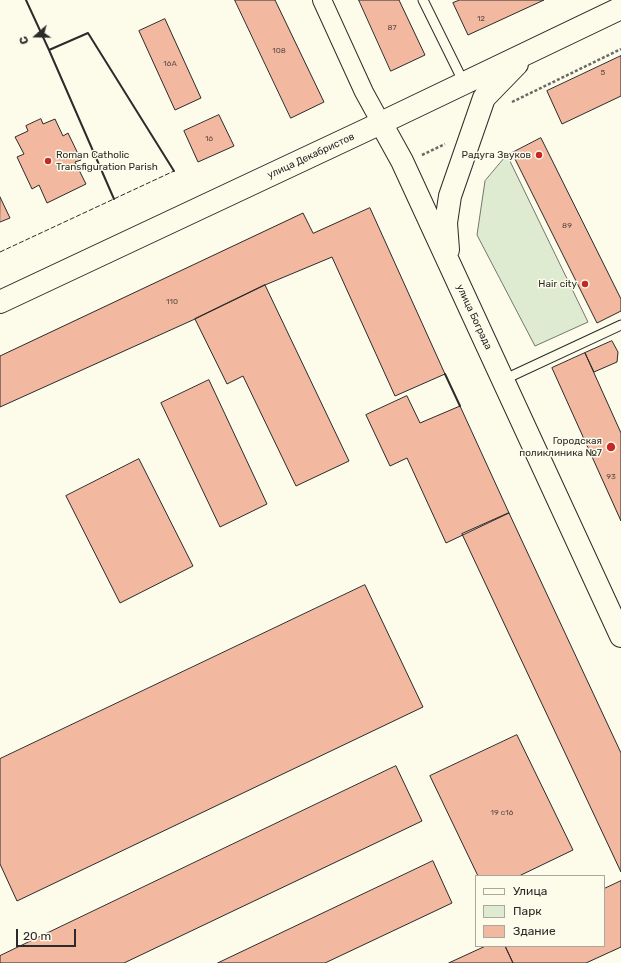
<!DOCTYPE html>
<html>
<head>
<meta charset="utf-8">
<style>
	body { margin:0 }
	#map { position:relative; width:621px; height:963px; overflow:hidden; background:#fdfbea; font-family:Rubik,sans-serif }
	canvas { display:block }
	.legend { position:absolute; left:475px; top:875px; width:130px; height:72px; box-sizing:border-box; background:#fdfbea; border:1px solid #a9a89e; margin:0; padding:5px 7px; list-style:none; font-size:12px; color:#2b2b2b }
	.legend li { display:flex; align-items:center; gap:8px; height:20px }
	.legend b { width:20px; border:1px solid #a9a89e }
	.north { position:absolute; left:16px; top:16px; width:40px; height:40px; -webkit-text-stroke:3px #fdfbea; paint-order:stroke; rotate:250deg; font-size:11px; font-weight:700; line-height:16px; text-align:center; color:#2b2b2b }
	.north::after { content:''; display:block; margin:auto; width:14px; height:18px; background:#2b2b2b; clip-path:polygon(50% 0,100% 100%,50% 72%,0 100%) }
	.scale { position:absolute; left:16px; top:929px; width:60px; height:18px; box-sizing:border-box; border:2px solid #2b2b2b; border-top:0; padding-left:5px; font-size:12px; line-height:14px; white-space:nowrap; color:#2b2b2b; -webkit-text-stroke:3px #fdfbea; paint-order:stroke }
</style>
</head>
<body>
<div id="map">
<canvas width="621" height="963"></canvas>
<ul class="legend">
<li><b style="height:5px;background:#fdfbea"></b>Улица</li>
<li><b style="height:11px;background:#deebd1"></b>Парк</li>
<li><b style="height:11px;background:#f2b8a0"></b>Здание</li>
</ul>
<div class="north">С</div>
<div class="scale">20 m</div>
</div>
<script>
const ctx = document.querySelector('canvas').getContext('2d');
ctx.lineJoin = 'round';
function paint(path, color) { ctx.fillStyle = color; ctx.fill(path, 'evenodd'); }
function stroke(path, color, width, dash) { ctx.strokeStyle = color; ctx.lineWidth = width; ctx.lineCap = dash ? 'butt' : 'round'; ctx.setLineDash(dash || []); ctx.stroke(path); }
function label(font, color, halo, rows, align = 'center') {
  ctx.font = font + ' Rubik,sans-serif'; ctx.lineWidth = 3; ctx.setLineDash([]); ctx.textBaseline = 'middle'; ctx.strokeStyle = halo; ctx.fillStyle = color; for (const [text, x, y, turn = 0] of rows) {
    ctx.save(); ctx.translate(x, y); ctx.rotate((+turn || 0) * Math.PI / 180); ctx.textAlign = isNaN(turn) ? turn : align; if (halo) ctx.strokeText(text, 0, 0); ctx.fillText(text, 0, 0); ctx.restore();
  }
}
const green = new Path2D(`
	M 507,155 L 588,322 L 535,346 L 477,235 L 485,181 Z`);
paint(green, '#deebd1');
stroke(green, '#74746e', 1);
const building = new Path2D(`
	M 235,0 L 275,0 L 324,102 L 291,118 Z
	M 359,0 L 399,0 L 425,55 L 391,71 Z
	M 460,0 L 544,0 L 468,35 L 453,3 Z
	M 165,19 L 201,98 L 175,110 L 139,31 Z
	M 621,56 L 621,96 L 562,124 L 547,91 Z
	M 219,115 L 234,146 L 198,162 L 184,131 Z
	M 41,119 L 43,124 L 55,119 L 63,136 L 68,133 L 81,160 L 75,162 L 86,184 L 47,203 L 39,185 L 32,189 L 17,157 L 24,154 L 15,137 L 28,131 L 26,126 Z
	M 541,138 L 621,299 L 621,311 L 597,323 L 512,153 Z
	M 0,197 L 10,218 L 0,222 Z
	M 370,208 L 445,374 L 395,396 L 332,257 L 265,285 L 195,319 L 0,407 L 0,356 L 303,213 L 313,233 Z
	M 265,285 L 349,461 L 296,486 L 243,376 L 227,384 L 195,319 Z
	M 612,341 L 618,352 L 617,362 L 594,372 L 585,353 Z
	M 585,353 L 621,433 L 621,521 L 552,368 Z
	M 209,380 L 267,504 L 220,527 L 161,403 Z
	M 407,396 L 420,423 L 460,406 L 509,513 L 446,543 L 407,458 L 390,466 L 366,415 Z
	M 139,459 L 193,566 L 120,603 L 66,496 Z
	M 509,513 L 621,753 L 621,872 L 462,534 Z
	M 365,585 L 423,707 L 17,901 L 0,864 L 0,759 Z
	M 517,735 L 573,850 L 519,876 L 478,876 L 430,776 Z
	M 396,766 L 422,821 L 124,963 L 0,963 L 0,956 Z
	M 433,861 L 452,903 L 325,963 L 218,963 Z
	M 621,881 L 621,947 L 586,963 L 513,963 L 505,946 L 604,946 L 604,889 Z
	M 486,946 L 505,946 L 513,963 L 449,963 Z`);
paint(building, '#f2b8a0');
stroke(building, '#2b2b2b', 1);
const service = new Path2D(`
	M 423,0 L 464,83
	M 503,380 L 621,325`);
const minor = new Path2D(`
	M 322,0 L 364,92 L 381,123`);
const tertiary = new Path2D(`
	M 0,302 L 381,123`);
const secondary = new Path2D(`
	M 621,8 L 381,123 L 402,161 L 621,636
	M 448,250 L 446,223 L 450,196 L 484,98 L 517,64`);
stroke(service, '#2b2b2b', 11);
stroke(minor, '#2b2b2b', 20);
stroke(tertiary, '#2b2b2b', 24);
stroke(secondary, '#2b2b2b', 24);
stroke(new Path2D(`
	M 512,102 L 621,49
	M 422,155 L 445,144`), '#6a6964', 2.5, [3, 2]);
stroke(service, '#fdfbea', 9);
stroke(minor, '#fdfbea', 18);
stroke(tertiary, '#fdfbea', 22);
stroke(secondary, '#fdfbea', 22);
stroke(new Path2D(`
	M 0,252 L 174,171`), '#2b2b2b', 1, [5, 2]);
stroke(new Path2D(`
	M 26,0 L 49,50 L 88,33 L 174,171
	M 49,50 L 114,199
	M 445,374 L 460,406`), '#2b2b2b', 2);
for (const [x, y, r, color] of [
	[539,155,4,"#c62828"],
	[48,161,4,"#c62828"],
	[585,284,4,"#c62828"],
	[611,447,5,"#c62828"]
]) { const dot = new Path2D(); dot.arc(x, y, r, 0, 2 * Math.PI); ctx.fillStyle = color; ctx.fill(dot); stroke(dot, '#fdfbea', 1.5); }
label('8px', '#5d4e48', null, [
	["12",481,19],
	["87",392,28],
	["108",279,51],
	["16А",170,64],
	["5",603,73],
	["16",209,139],
	["89",567,226],
	["110",172,302],
	["93",611,477],
	["19 с16",502,813]
]);
label('10px', '#2b2b2b', '#fdfbea', [
	["Roman Catholic",56,155,"left"],
	["Transfiguration Parish",56,167,"left"],
	["Радуга Звуков",531,155],
	["Hair city",577,284],
	["Городская",602,441],
	["поликлиника №7",602,453]
], 'right');
label('10px', '#2b2b2b', '#fdfbea', [
	["улица Декабристов",311,156,-25],
	["улица Бограда",474,317,65]
]);
</script>
</body>
</html>
